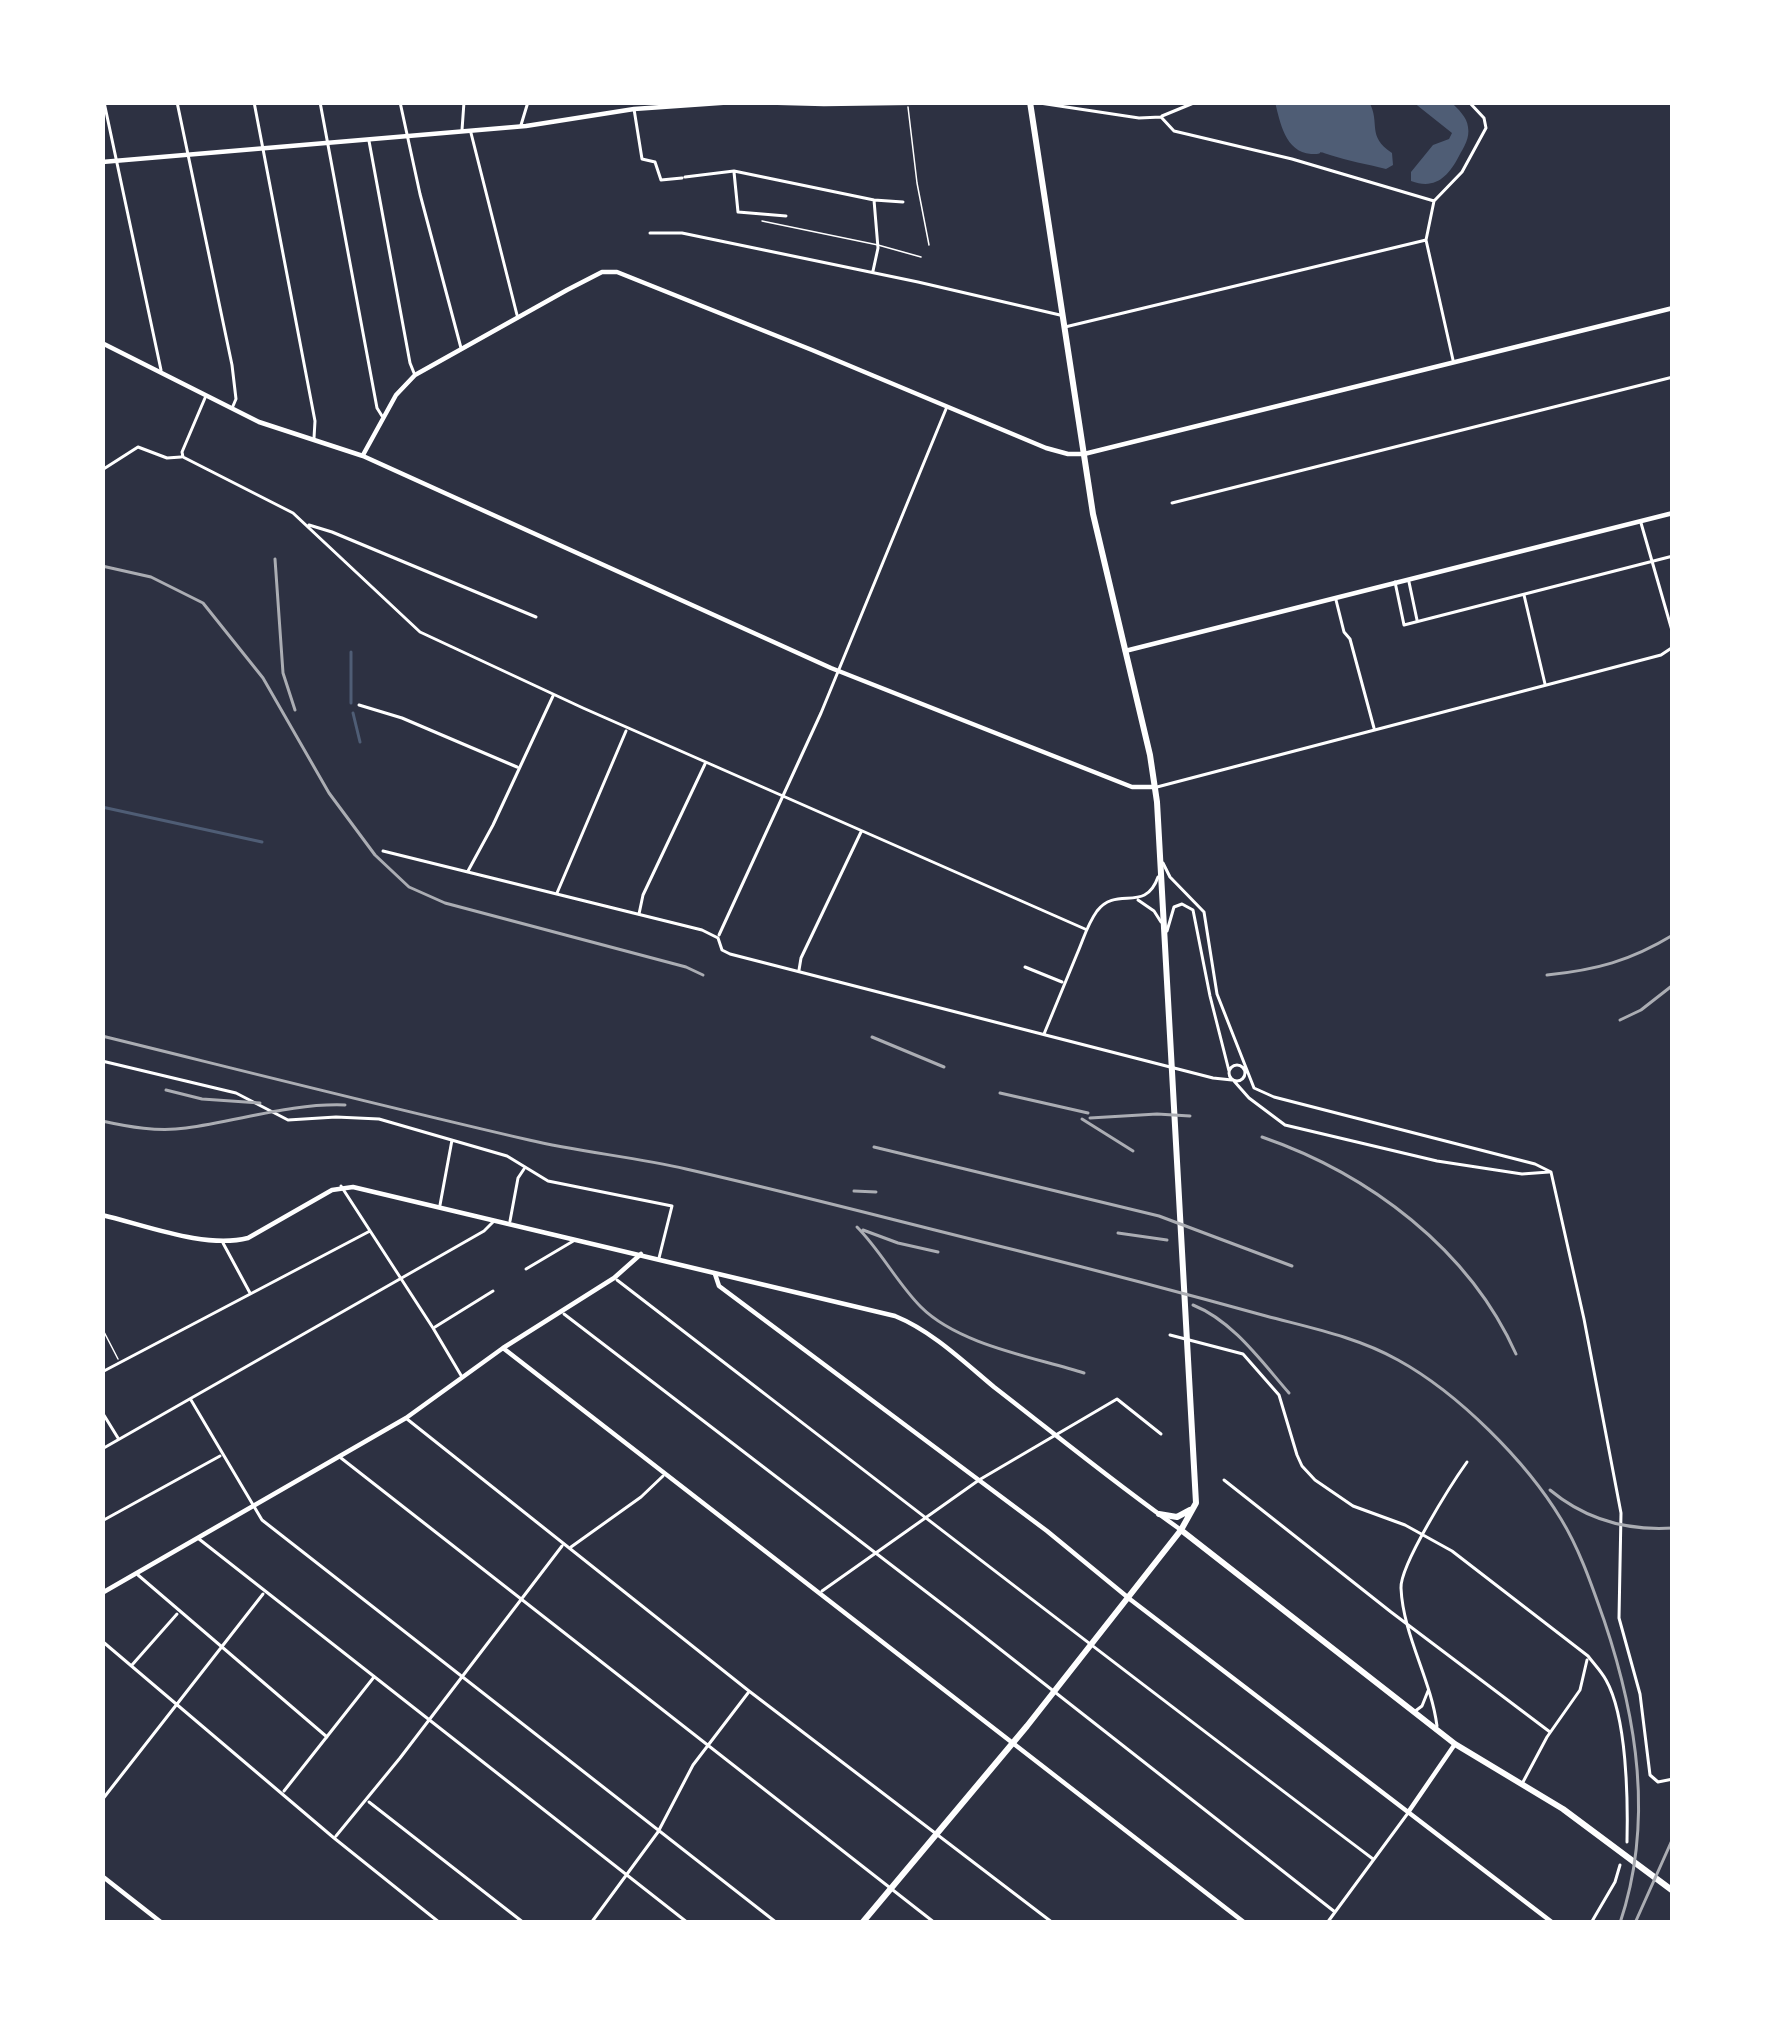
<!DOCTYPE html>
<html>
<head>
<meta charset="utf-8">
<style>
	body { margin:0 }
	#map { position:relative; width:1775px; height:2025px; overflow:hidden; background:#2d3142; font-family:"Nunito Sans",sans-serif }
	canvas { display:block }
	.frame { position:absolute; inset:0; border:105px solid #fff; pointer-events:none }
</style>
</head>
<body>
<div id="map">
<canvas width="1775" height="2025"></canvas>
<div class="frame"></div>
</div>
<script>
const ctx = document.querySelector('canvas').getContext('2d');
ctx.lineJoin = 'round';
function paint(path, color) { ctx.fillStyle = color; ctx.fill(path, 'evenodd'); }
function stroke(path, color, width, dash) { ctx.strokeStyle = color; ctx.lineWidth = width; ctx.lineCap = dash ? 'butt' : 'round'; ctx.setLineDash(dash || []); ctx.stroke(path); }
paint(new Path2D(`
	M 1275,102 L 1369,102 C 1381,123 1366,136 1392,153 L 1393,165 L 1386,169 C 1367,164 1348,161 1330,155 C 1312,149 1328,155 1311,154 C 1285,152 1280,122 1275,102 Z
	M 1413,102 L 1451,102 C 1458,109 1467,117 1468,127 C 1470,138 1464,147 1459,156 C 1448,177 1435,190 1411,181 L 1411,172 L 1433,145 L 1449,139 L 1452,133 Z`), '#4f5d75');
stroke(new Path2D(`
	M 351,652 L 351,703
	M 353,713 L 360,742
	M 102,807 L 262,842`), '#4f5d75', 3);
stroke(new Path2D(`
	M 908,107 L 917,183 L 929,245
	M 762,221 L 878,245 L 921,257
	M 102,1328 L 118,1359`), '#fff', 1.5);
stroke(new Path2D(`
	M 104,102 L 161,370
	M 177,102 L 232,365 L 236,399 L 233,406
	M 254,102 L 315,421 L 314,438
	M 320,102 L 377,408 L 382,416
	M 400,102 L 420,194 L 461,348
	M 1033,102 L 1139,118 L 1161,117 L 1174,131 L 1292,159 L 1434,201
	M 634,109 L 642,159 L 655,162 L 661,180 L 682,178
	M 1162,116 L 1196,102
	M 521,125 L 528,102
	M 462,130 L 464,102
	M 471,133 L 517,315
	M 369,141 L 410,363 L 414,373
	M 734,172 L 738,212 L 786,216
	M 685,177 L 734,171 L 874,200 L 903,202
	M 650,233 L 682,233 L 918,282 L 1060,315
	M 873,271 L 878,248 L 874,200
	M 1065,327 L 1426,240
	M 1453,360 L 1426,240 L 1434,201 L 1462,172 L 1486,128 L 1484,118 L 1469,102
	M 205,398 L 182,452 L 183,457 L 293,513 L 420,632 L 583,708 L 1085,929
	M 102,470 L 138,447 L 167,458 L 181,457
	M 1172,503 L 1673,377
	M 1641,523 L 1673,634
	M 309,525 L 332,532 L 536,617
	M 1395,582 L 1404,625 L 1673,556
	M 1409,582 L 1417,620
	M 1524,595 L 1545,684
	M 1336,600 L 1344,632 L 1350,639 L 1374,728
	M 359,705 L 402,718 L 517,767
	M 1157,787 L 1661,655 L 1673,647
	M 383,851 L 702,930 L 718,938 L 722,950 L 730,954 L 1213,1078 L 1232,1080
	M 1163,863 L 1170,877 L 1204,912 L 1217,994 L 1254,1088 L 1274,1097 L 1535,1164 L 1551,1172
	M 468,871 L 493,825 L 553,696
	M 557,893 L 626,731
	M 1138,900 L 1154,911 L 1161,922
	M 639,914 L 643,895 L 705,764
	M 1167,931 L 1174,907 L 1182,904 L 1193,910 L 1210,996 L 1229,1071
	M 719,935 L 821,713 L 946,409
	M 1025,967 L 1062,982
	M 799,970 L 801,958 L 861,832
	M 1044,1034 C 1055,1007 1066,981 1077,954 C 1084,938 1087,925 1097,911 C 1117,885 1145,914 1158,877
	M 102,1061 L 236,1093 L 288,1120 L 336,1117 L 379,1119 L 507,1156 L 548,1181 L 672,1206 L 659,1258
	M1229 1073a8 8 0 1 1 16 0a8 8 0 1 1-16 0Z
	M 1234,1081 L 1249,1098 L 1285,1125 L 1437,1161 L 1522,1174 L 1549,1172
	M 1551,1172 L 1584,1319 L 1621,1513 L 1619,1618 L 1640,1694 L 1650,1775 L 1658,1782 L 1673,1779
	M 341,1186 L 433,1328 L 462,1377
	M 440,1205 L 452,1140
	M 510,1221 L 518,1178 L 524,1169
	M 223,1243 L 250,1293
	M 526,1269 L 575,1240
	M 617,1280 C 869,1474 1119,1668 1373,1859
	M 564,1314 L 963,1620 L 1335,1912
	M 435,1327 L 493,1291
	M 1170,1335 L 1243,1354 L 1279,1395 L 1297,1455 L 1302,1466 L 1315,1480 L 1353,1506 L 1405,1525 L 1452,1551 L 1588,1656 C 1594,1664 1601,1671 1606,1680 C 1627,1717 1628,1800 1627,1842
	M 102,1372 L 370,1231
	M 191,1400 L 262,1520 L 777,1923
	M 102,1412 L 118,1438
	M 407,1419 L 749,1691 L 1053,1923
	M 102,1449 L 484,1231 L 494,1221
	M 341,1458 L 935,1923
	M 1224,1480 L 1391,1612 L 1550,1732
	M 102,1521 L 220,1456
	M 199,1539 L 688,1923
	M 571,1547 L 641,1497 L 663,1476
	M 138,1575 L 327,1737
	M 822,1591 L 979,1480 L 1117,1399 L 1161,1434
	M 102,1641 L 334,1838 L 440,1923
	M 132,1665 L 177,1614
	M 1414,1712 L 1422,1706 L 1428,1691
	M 1437,1726 C 1431,1679 1403,1635 1401,1588 C 1400,1565 1452,1483 1467,1462
	M 1523,1782 L 1547,1737 L 1580,1690 L 1587,1660
	M 284,1791 L 374,1677
	M 102,1800 L 263,1594
	M 369,1802 L 524,1923
	M 336,1836 L 400,1758 L 562,1546
	M 591,1923 L 658,1832 L 693,1765 L 748,1693
	M 1327,1923 L 1408,1813
	M 1591,1923 L 1615,1882 L 1620,1865`), '#fff', 3);
stroke(new Path2D(`
	M 749,102 L 824,104 L 965,102
	M 102,162 L 526,126 L 634,109 L 734,102
	M 363,455 L 396,395 L 415,375 L 567,290 L 602,272 L 617,272 L 812,350 L 1046,448 L 1068,454 L 1084,454 L 1673,308
	M 1125,651 L 1673,513
	M 715,1274 L 719,1286 L 1047,1531 L 1131,1600 L 1553,1923
	M 503,1348 L 1245,1923
	M 102,1593 L 406,1418 L 503,1348 L 614,1278 L 641,1254
	M 1409,1811 L 1455,1744
	M 102,1876 L 162,1923`), '#fff', 4.5);
stroke(new Path2D(`
	M 102,343 L 259,422 L 363,456 L 831,668 L 1132,787 L 1155,787
	M 102,1215 C 145,1225 205,1249 248,1238 L 332,1190 L 353,1187 L 895,1316 C 932,1331 964,1362 994,1387 C 1056,1435 1117,1485 1181,1530`), '#fff', 4.5);
stroke(new Path2D(`
	M 1159,1514 L 1177,1517 L 1190,1510
	M 1181,1530 L 1455,1744 L 1563,1809 L 1673,1891
	M 862,1923 L 1027,1726 L 1181,1530 L 1196,1503 L 1157,802 L 1150,755 L 1093,514 L 1030,102`), '#fff', 6);
stroke(new Path2D(`
	M 275,559 L 283,673 L 295,710
	M 102,566 L 151,577 L 203,603 L 263,678 L 329,793 L 375,855 L 409,887 L 445,903 L 686,967 L 703,975
	M 1547,975 C 1596,970 1630,961 1673,935
	M 1620,1020 L 1641,1010 L 1673,985
	M 102,1036 C 244,1071 386,1107 529,1140 C 580,1152 634,1157 686,1169 C 796,1194 905,1223 1015,1250 C 1099,1271 1183,1293 1266,1316 C 1311,1328 1357,1337 1398,1360 C 1458,1393 1526,1461 1561,1519 C 1580,1550 1592,1586 1604,1620 C 1637,1718 1654,1822 1620,1923
	M 872,1037 L 944,1067
	M 166,1090 L 202,1099 L 260,1103
	M 1000,1093 L 1088,1113
	M 1090,1118 L 1157,1114 L 1190,1116
	M 1082,1119 L 1133,1151
	M 102,1121 C 129,1127 158,1132 186,1128 C 239,1121 292,1103 345,1105
	M 1262,1137 C 1369,1174 1469,1249 1516,1354
	M 874,1147 L 1159,1216 L 1292,1266
	M 854,1191 L 876,1192
	M 857,1227 C 881,1251 897,1283 921,1307 C 959,1345 1034,1357 1084,1373
	M 863,1230 L 898,1243 L 938,1252
	M 1118,1233 L 1167,1240
	M 1193,1305 C 1233,1321 1261,1361 1289,1393
	M 1550,1490 C 1586,1520 1627,1531 1673,1528
	M 1635,1923 L 1673,1838`), '#abadb3', 3);
</script>
</body>
</html>
